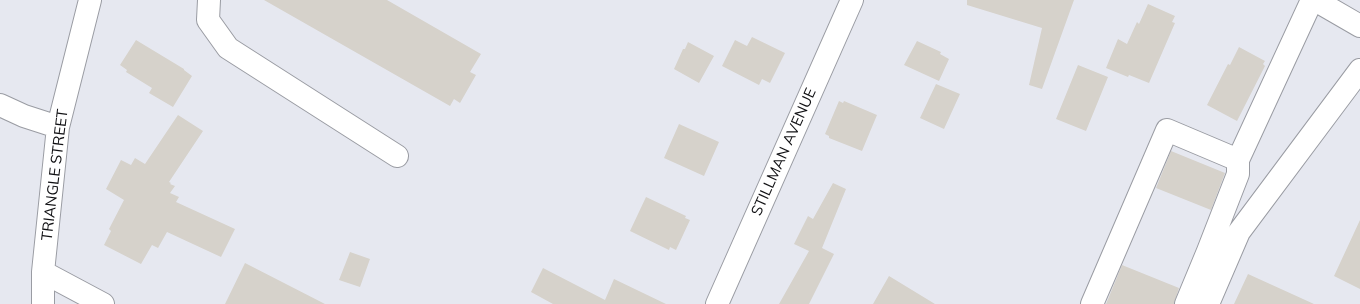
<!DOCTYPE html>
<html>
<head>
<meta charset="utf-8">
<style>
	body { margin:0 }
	canvas { display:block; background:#e6e8f0 }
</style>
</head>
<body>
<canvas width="1360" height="304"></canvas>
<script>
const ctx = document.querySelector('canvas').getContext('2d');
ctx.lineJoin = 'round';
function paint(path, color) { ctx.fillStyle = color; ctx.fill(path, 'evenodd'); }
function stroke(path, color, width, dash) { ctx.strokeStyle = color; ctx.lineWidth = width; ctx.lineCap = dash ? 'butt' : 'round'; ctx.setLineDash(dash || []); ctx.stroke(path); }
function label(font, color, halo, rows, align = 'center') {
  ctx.font = font + ' Mulish,sans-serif'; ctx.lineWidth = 3; ctx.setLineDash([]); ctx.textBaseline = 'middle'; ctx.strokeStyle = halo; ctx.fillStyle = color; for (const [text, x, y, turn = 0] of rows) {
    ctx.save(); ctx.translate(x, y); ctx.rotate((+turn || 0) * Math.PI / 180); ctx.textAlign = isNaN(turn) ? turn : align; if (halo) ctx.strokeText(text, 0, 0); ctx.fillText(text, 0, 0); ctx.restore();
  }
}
paint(new Path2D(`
	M 264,0 L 387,0 L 481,54 L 470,72 L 476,75 L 460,103 L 454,99 L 450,106 Z
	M 967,0 L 1074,0 L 1042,89 L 1029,85 L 1042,28 L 967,5 Z
	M 1148,4 L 1175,16 L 1172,22 L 1175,23 L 1149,83 L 1129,75 L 1128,77 L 1106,68 L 1118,39 L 1127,44 L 1137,22 L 1139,24 Z
	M 752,37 L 785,53 L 770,83 L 762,79 L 759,85 L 722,66 L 735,40 L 747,46 Z
	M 136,40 L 184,69 L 184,70 L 192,76 L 173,107 L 149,93 L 152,88 L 126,72 L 127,70 L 120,65 Z
	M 917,41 L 941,52 L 940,54 L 949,59 L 939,81 L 904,65 Z
	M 688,42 L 714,56 L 699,83 L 674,69 L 683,49 L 685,49 Z
	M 1239,47 L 1265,61 L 1263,64 L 1265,66 L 1237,121 L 1207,105 L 1228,64 L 1230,65 Z
	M 1078,65 L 1108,77 L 1086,131 L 1056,119 Z
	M 936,84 L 960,94 L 944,129 L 920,118 Z
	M 839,101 L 843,103 L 844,101 L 877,115 L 862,151 L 829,138 L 829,136 L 825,134 Z
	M 178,115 L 203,131 L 169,182 L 171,183 L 170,184 L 175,186 L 170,193 L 179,197 L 176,202 L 235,229 L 221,257 L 167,232 L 158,248 L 152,245 L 141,264 L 104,245 L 111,231 L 109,229 L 124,200 L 106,189 L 121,160 L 131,165 L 135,158 L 145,164 Z
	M 679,124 L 719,142 L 704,176 L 664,158 Z
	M 1171,151 L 1225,173 L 1211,210 L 1156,188 Z
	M 833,183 L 846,189 L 822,248 L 834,254 L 809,304 L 779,304 L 809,251 L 794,244 L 808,216 L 813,219 Z
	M 646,197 L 686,216 L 685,218 L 690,220 L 676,250 L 670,247 L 669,250 L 630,231 Z
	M 1360,220 L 1360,289 L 1334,276 Z
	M 350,252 L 370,259 L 360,287 L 339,280 Z
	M 245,263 L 325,304 L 225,304 Z
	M 1122,265 L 1179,288 L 1174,304 L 1106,304 Z
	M 543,268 L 605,300 L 614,279 L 666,304 L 553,304 L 531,292 Z
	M 1248,274 L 1314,304 L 1234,304 Z
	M 889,276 L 935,304 L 873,304 Z`), '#d6d2cb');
const minor = new Path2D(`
	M 209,0 L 208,20 L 228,48 L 397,156
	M 1315,0 L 1360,26
	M 0,105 L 24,116 L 58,127
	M 43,272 L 103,304
	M 43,304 L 43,272 L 58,127 L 90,0
	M 717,304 L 852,0
	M 1092,304 L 1167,130 L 1238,160
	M 1186,304 L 1208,251 L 1238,174 L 1238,160 L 1312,0
	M 1208,304 L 1239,232 L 1360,70`);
stroke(minor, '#9a9ca3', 24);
stroke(minor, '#fff', 22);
label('15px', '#0f0f12', '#fff', [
	["STILLMAN AVENUE",784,152,-66],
	["TRIANGLE STREET",55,175,-83]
]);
</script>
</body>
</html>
